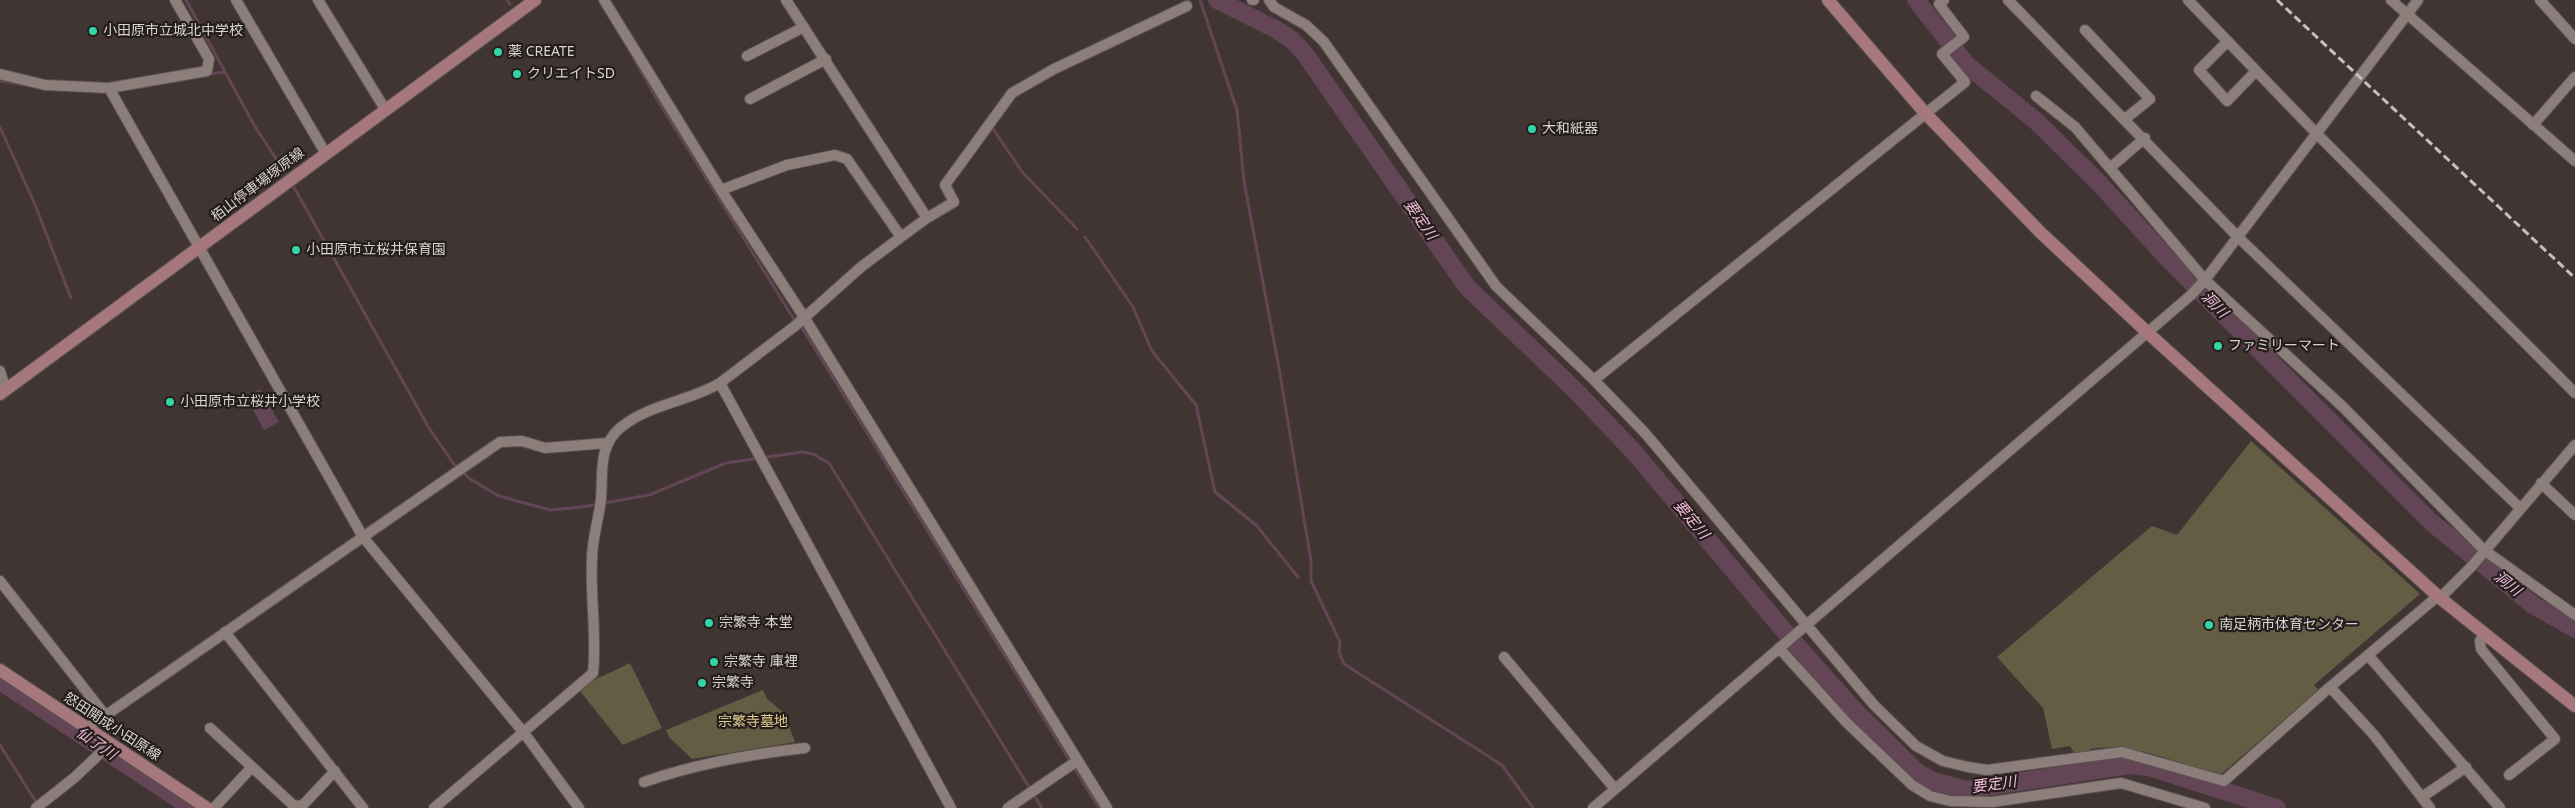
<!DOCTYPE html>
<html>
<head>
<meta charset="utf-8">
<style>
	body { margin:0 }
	canvas { display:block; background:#403532 }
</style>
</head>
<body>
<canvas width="2575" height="808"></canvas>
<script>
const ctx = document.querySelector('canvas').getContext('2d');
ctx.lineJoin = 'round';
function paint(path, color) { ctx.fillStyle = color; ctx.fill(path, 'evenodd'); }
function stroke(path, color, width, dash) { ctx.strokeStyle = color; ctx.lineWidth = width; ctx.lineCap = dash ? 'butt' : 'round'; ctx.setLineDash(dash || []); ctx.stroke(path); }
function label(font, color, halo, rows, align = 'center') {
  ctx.font = font + ' "Noto Sans","Noto Sans JP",sans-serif'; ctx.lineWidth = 4.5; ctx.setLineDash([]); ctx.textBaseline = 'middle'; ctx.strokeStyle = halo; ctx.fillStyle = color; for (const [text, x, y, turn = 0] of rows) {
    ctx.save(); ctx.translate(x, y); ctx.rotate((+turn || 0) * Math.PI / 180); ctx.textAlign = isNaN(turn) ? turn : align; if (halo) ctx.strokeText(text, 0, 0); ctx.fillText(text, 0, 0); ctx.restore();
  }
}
paint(new Path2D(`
	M 2251,441 L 2420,594 L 2314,685 L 2318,690 L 2219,776 C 2178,763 2134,742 2090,749 L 2089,751 L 2074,753 L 2070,746 L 2052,749 L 2043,708 L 1997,657 L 2152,526 L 2177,535 Z
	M 630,663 L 662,728 L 623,745 L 580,691 L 592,681 Z
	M 763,690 L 767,699 L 784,713 L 795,742 L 692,759 L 669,737 L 666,730 Z`), '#655c44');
paint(new Path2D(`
	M 260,389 L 279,422 L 264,430 L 246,397 Z`), '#634556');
stroke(new Path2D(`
	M 186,0 L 254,125 L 288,177
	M 507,0 L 510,4
	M 1200,0 L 1237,110 L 1244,181 L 1279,368 L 1311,561 L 1311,581 L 1340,642 L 1339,652 L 1344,664 L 1502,765 L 1533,808
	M 632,55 L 658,101 L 792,316 L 804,331 L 1099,808
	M 208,74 L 225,72
	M 0,81 L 31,86
	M 991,126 L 1023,173 L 1077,229
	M 0,127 L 36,207 L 71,298
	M 291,182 L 429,428 L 453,463 L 470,479 L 499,496 L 550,510 L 582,507 L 649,495 L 726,463 L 802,452 L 813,454 L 829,463 L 1042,808
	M 1085,237 L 1133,307 L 1152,351 L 1196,405 L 1215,492 L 1256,525 L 1298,577
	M 0,745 L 38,805`), '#634556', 3);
stroke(new Path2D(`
	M 1217,0 L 1277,30 L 1292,40 L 1305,54 L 1467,287 L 1576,391 L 1634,452 L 1797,646 L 1856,712 L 1917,772 L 1933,781 L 1967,790 L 2129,765 L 2149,767 L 2277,808
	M 1916,0 L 1967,65 L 2036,121 L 2099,183 L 2168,259 L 2431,522 L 2533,605 L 2575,629
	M 0,681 L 192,808`), '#634556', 18);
const street = new Path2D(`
	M 236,0 L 326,154
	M 318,0 L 385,109
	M 604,0 L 721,190 L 804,317 L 1107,808
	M 786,0 L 927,218 L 901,237
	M 1252,0 L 1254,0
	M 1269,0 L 1274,7 L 1306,25 L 1324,42 L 1496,286 L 1594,380 L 1645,433 L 1874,705 L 1916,746 L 1943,761 L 1968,767 L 1987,770 L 2122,752 L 2224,781 L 2330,687 L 2438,596
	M 2008,0 L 2237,236 L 2520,508
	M 2188,0 L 2316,133 L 2575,393
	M 2391,0 L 2575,161
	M 2540,0 L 2575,39
	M 2085,30 L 2150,99 L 2125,119
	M 2228,41 L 2199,70 L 2227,101 L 2256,71
	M 747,56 L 804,27
	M 0,74 L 45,85 L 109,88 L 207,71 L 209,59 L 175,0
	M 109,88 L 363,537 L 524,733 L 579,808
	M 2036,96 L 2075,127 L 2205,280 L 2343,407 L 2484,550 L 2575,615
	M 750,99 L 826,59
	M 2533,125 L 2575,77
	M 2111,167 L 2145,138
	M 927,218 L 954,202 L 945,185 L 1012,93 L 1054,69 L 1187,6
	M 0,371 L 6,390
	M 1594,380 L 1965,82 L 1942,54 L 1964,37 L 1939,4 L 1944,0
	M 720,383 L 951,808
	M 2541,483 L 2575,515
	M 0,581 L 105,715
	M 2440,598 L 2472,566 L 2575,445
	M 225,632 L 363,808
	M 2484,634 L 2480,641 L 2481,649 L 2555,739 L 2509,775
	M 1779,648 L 1847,723 L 1912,785 L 1930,796 L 1950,801 L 1992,802 L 2121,783 L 2205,808
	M 2368,655 L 2500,808
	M 1504,657 L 1615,789
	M 2330,687 L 2374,735 L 2430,808
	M 210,728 L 293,805 L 302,806 L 335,771
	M 86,729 L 500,442 L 522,441 L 545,448 L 608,443
	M 644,782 C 695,764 751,754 805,748
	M 2422,797 L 2466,767
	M 36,808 L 74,778 L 111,743
	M 214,808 L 252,767
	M 434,808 L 593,673 C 597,635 590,596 592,559 C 592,538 599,519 601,499 C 603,473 598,447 620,428 C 651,403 688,402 720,383 L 795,326 L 861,267 L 901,237 L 847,159 L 835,155 L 787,165 L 721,190
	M 1008,808 L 1077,761
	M 1593,808 L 2191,295 L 2205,280 L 2418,0`);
const secondary = new Path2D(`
	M 1828,0 L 1925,113 L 2040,232 L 2148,333 L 2440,598 L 2575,706
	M 0,394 L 535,0
	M 0,670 L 207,808`);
stroke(street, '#5d5350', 12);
stroke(secondary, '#5d5350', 14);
stroke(street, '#8c7f7b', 10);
stroke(secondary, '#a6777c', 12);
stroke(new Path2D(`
	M 2277,0 L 2575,278`), '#c7bfbd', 3, [8, 4]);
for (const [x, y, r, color] of [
	[93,31,5,"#33d4a8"],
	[498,52,5,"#33d4a8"],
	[517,74,5,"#33d4a8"],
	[1532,129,5,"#33d4a8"],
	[296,250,5,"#33d4a8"],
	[2218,346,5,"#33d4a8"],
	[170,402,5,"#33d4a8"],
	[709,623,5,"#33d4a8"],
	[2209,625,5,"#33d4a8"],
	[714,662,5,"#33d4a8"],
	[702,683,5,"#33d4a8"]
]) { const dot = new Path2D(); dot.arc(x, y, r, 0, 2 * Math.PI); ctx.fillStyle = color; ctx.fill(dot); stroke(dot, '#231e1c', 2); }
label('14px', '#dad3d1', '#231e1c', [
	["小田原市立城北中学校",103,31],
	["薬 CREATE",508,52],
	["クリエイトSD",527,74],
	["大和紙器",1542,129],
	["小田原市立桜井保育園",306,250],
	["ファミリーマート",2228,346],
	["小田原市立桜井小学校",180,402],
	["宗繁寺 本堂",719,623],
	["南足柄市体育センター",2219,625],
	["宗繁寺 庫裡",724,662],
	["宗繁寺",712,683]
], 'left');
label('14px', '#dad3d1', '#231e1c', [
	["栢山停車場塚原線",258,185,-37],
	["怒田開成小田原線",112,727,33]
]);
label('14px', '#e2cc92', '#231e1c', [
	["宗繁寺墓地",753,722]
]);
label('italic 15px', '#f6bcdd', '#231e1c', [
	["要定川",1420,220,55],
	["洞川",2214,305,45],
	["要定川",1691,520,50],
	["洞川",2507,584,39],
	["仙了川",96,744,34],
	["要定川",1994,785,-8]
]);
</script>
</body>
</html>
